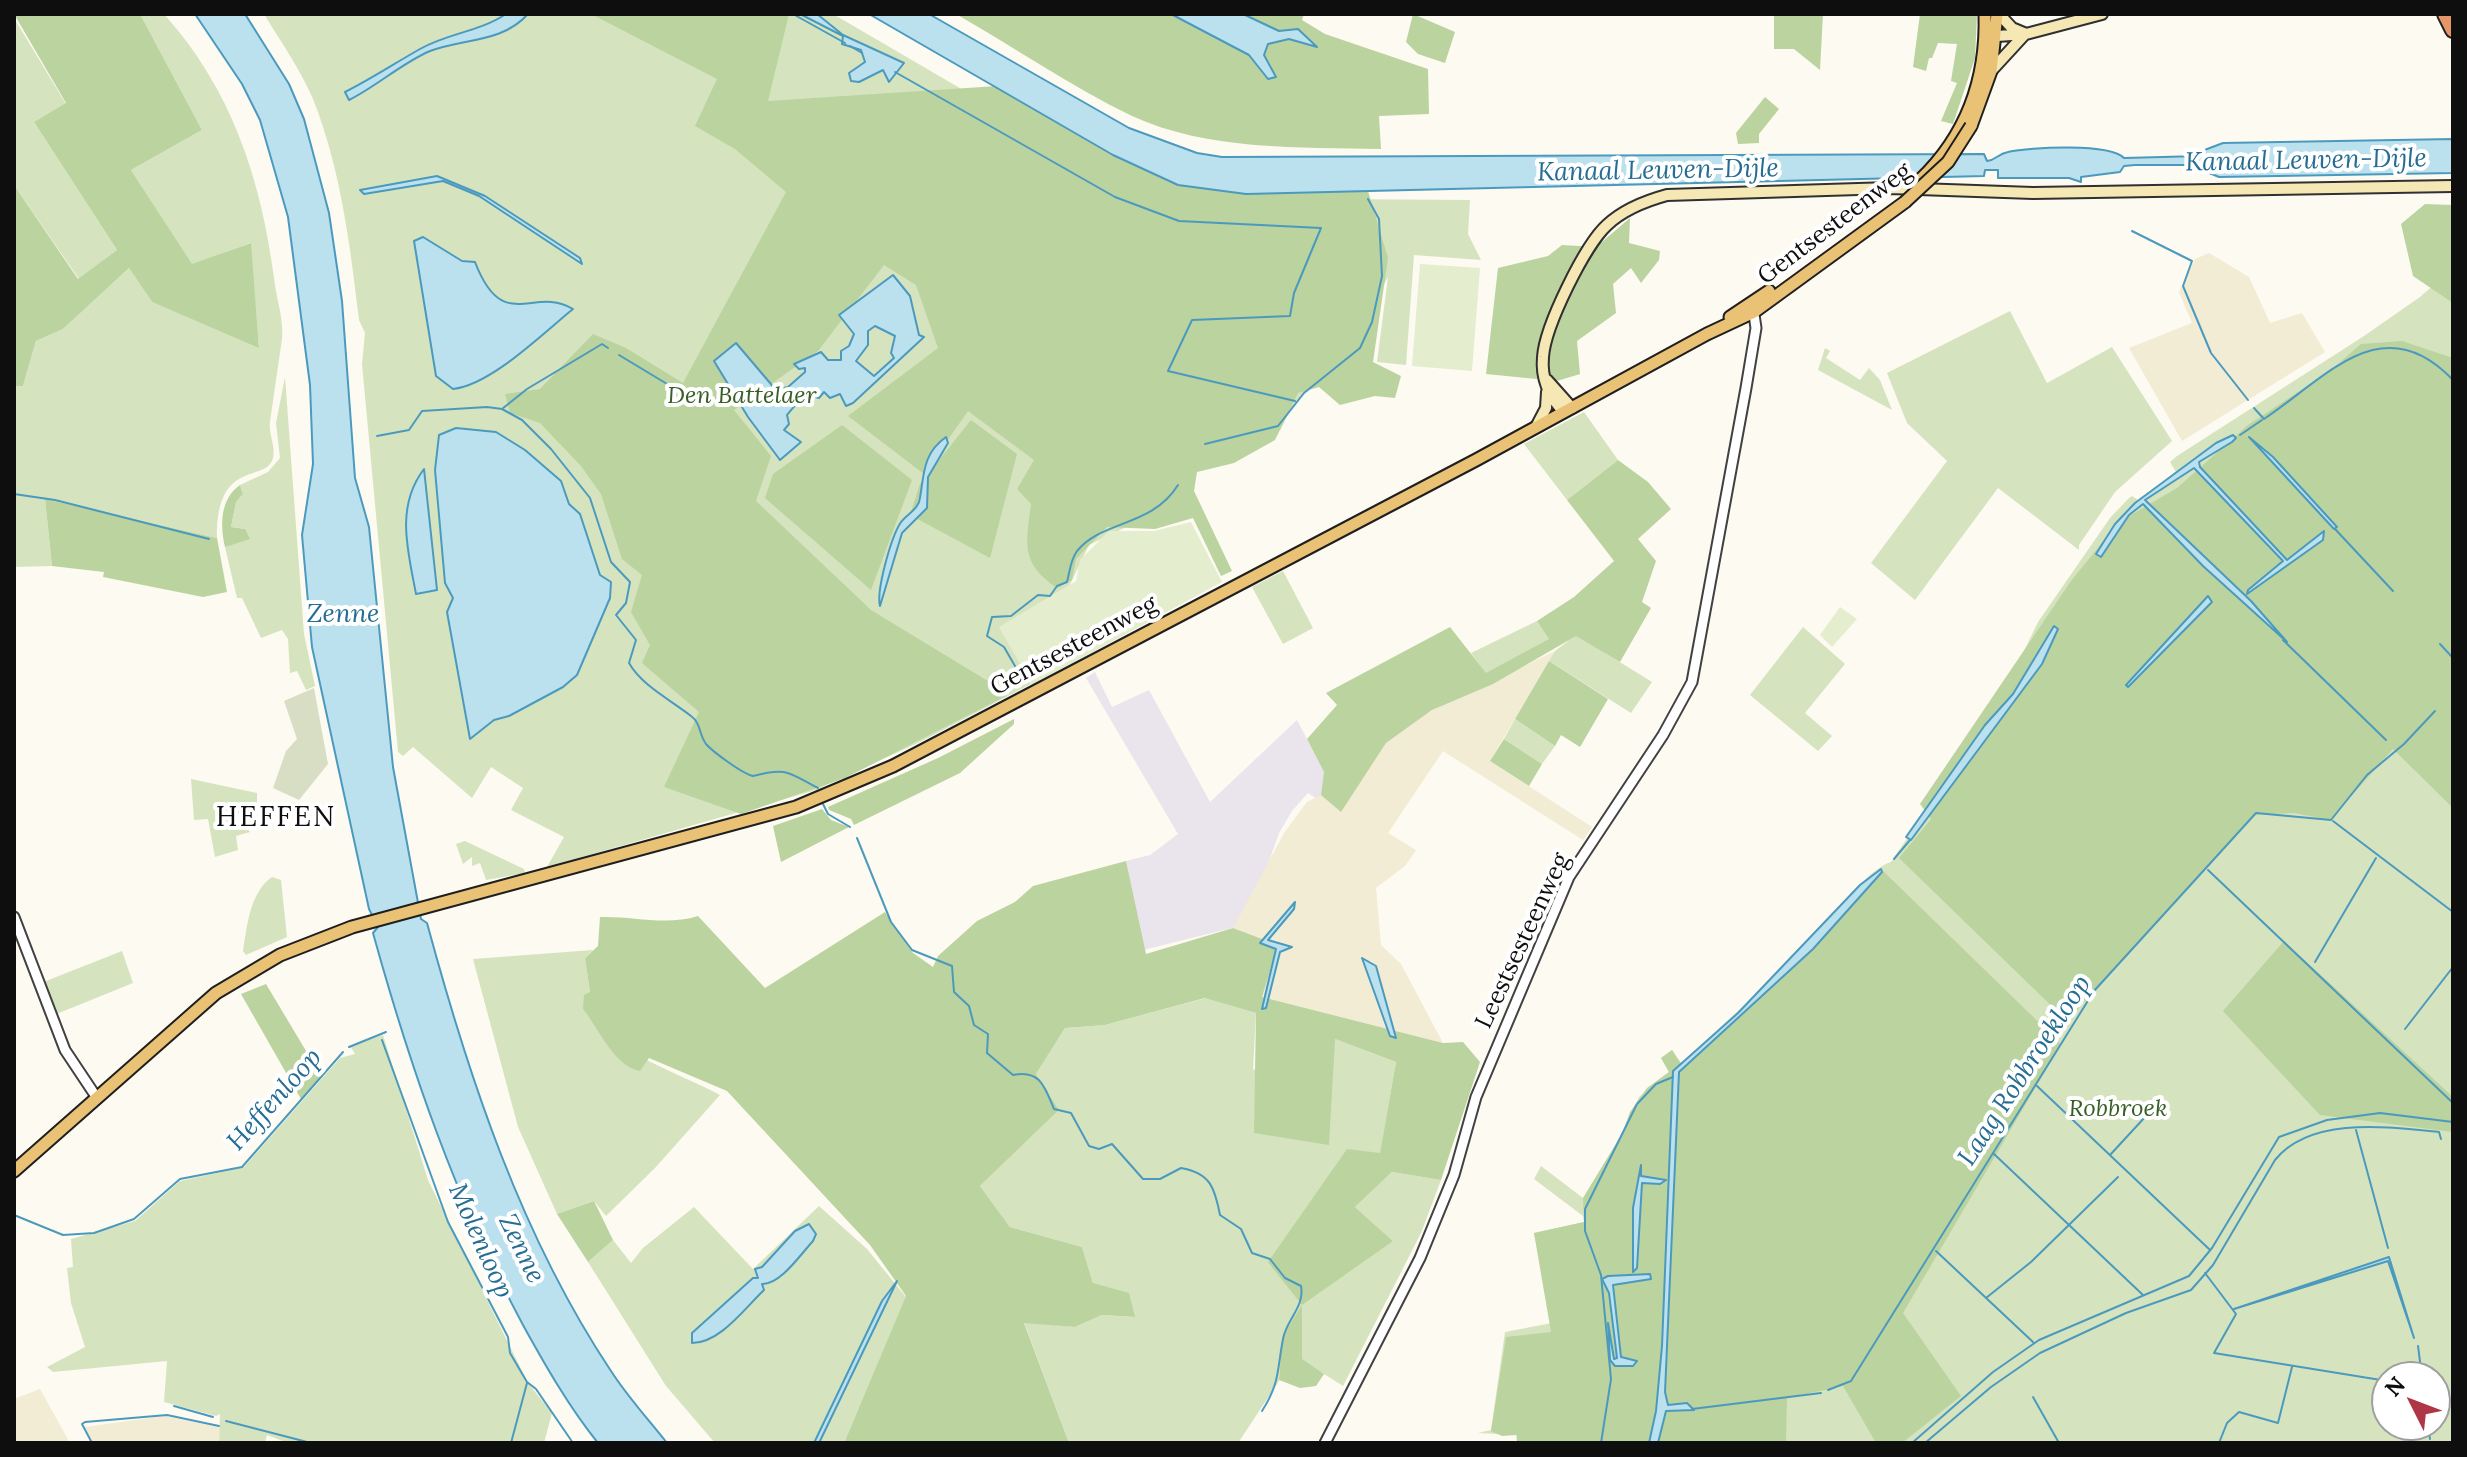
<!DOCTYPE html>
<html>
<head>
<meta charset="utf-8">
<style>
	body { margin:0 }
	#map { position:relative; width:2467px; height:1457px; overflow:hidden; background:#fdfaf1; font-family:Lora,serif }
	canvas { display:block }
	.frame { position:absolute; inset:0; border:16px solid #0e0e0e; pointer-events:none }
	.north { position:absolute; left:2371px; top:1361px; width:80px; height:80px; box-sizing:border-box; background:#fff; border:2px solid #9f9f9f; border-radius:50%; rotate:312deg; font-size:22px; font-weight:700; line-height:32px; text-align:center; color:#0e0e0e }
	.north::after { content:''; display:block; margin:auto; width:28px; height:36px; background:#af3647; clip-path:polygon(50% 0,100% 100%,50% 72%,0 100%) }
</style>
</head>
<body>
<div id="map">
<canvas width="2467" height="1457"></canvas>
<div class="frame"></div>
<div class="north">N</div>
</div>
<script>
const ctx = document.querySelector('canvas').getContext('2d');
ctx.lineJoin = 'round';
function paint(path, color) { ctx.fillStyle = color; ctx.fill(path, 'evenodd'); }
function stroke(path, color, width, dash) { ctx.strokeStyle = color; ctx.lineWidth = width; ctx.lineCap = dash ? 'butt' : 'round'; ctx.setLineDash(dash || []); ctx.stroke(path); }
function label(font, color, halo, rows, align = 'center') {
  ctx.font = font + ' Lora,serif'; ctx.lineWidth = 8; ctx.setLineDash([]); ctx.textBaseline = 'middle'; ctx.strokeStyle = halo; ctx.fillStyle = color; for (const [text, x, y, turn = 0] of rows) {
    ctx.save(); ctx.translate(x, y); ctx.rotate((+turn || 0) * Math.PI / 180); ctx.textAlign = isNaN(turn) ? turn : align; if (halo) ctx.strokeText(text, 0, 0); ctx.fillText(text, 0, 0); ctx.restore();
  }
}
paint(new Path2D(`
	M 1095,672 L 1112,707 L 1149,690 L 1210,802 L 1297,720 L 1335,793 L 1323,803 L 1308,793 L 1292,811 L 1279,833 L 1263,878 L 1236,927 L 1143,950 L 1126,861 L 1150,855 L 1178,834 L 1086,678 Z`), '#eae4ec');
paint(new Path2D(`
	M 2209,253 L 2249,277 L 2270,323 L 2302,313 L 2325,352 L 2182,441 L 2129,348 L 2192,323 L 2179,292 L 2195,259 Z
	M 1555,651 L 1490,761 L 1592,827 L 1583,840 L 1443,751 L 1388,833 L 1416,850 L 1405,866 L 1376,888 L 1381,945 L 1401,964 L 1443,1043 L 1262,997 L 1278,945 L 1233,928 L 1284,833 L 1307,802 L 1321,795 L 1341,811 L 1386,743 L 1432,710 Z
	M 40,1389 L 70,1443 L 14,1443 L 14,1399 Z
	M 164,1416 L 220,1427 L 219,1443 L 92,1443 L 85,1427 Z`), '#f1ecd3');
paint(new Path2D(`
	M 140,14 L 164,14 C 232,90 261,179 274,278 C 276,297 284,320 282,339 C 278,366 274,394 270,422 C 268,433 276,446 273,458 C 266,484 216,457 217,538 L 45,499 L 52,566 L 14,567 L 14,386 L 23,386 L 36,341 L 63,329 L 129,268 L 152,302 L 259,347 L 250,243 L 192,265 L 131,170 L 202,130 Z
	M 264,14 L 833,14 L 970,94 L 1328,199 L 1470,200 L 1468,234 L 1481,260 L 1414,255 L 1406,365 L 1377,362 L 1388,277 L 1374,303 L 1290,411 L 1280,430 L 1226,440 L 1151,515 L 1089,545 L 1041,645 L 1023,673 L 1031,684 L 922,741 L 816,790 L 547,867 L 564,837 L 511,810 L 523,788 L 491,767 L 472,798 L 413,747 L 403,756 L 398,752 L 362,364 L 365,333 L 359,320 C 350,245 341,170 313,99 C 300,69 281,42 264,14 Z
	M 14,18 L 66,104 L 34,122 L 117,250 L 79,279 L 14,185 Z
	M 2453,268 L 2453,1443 L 1517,1443 L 1516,1435 L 1478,1433 L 1491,1430 L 1505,1332 L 1552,1323 L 1534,1233 L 1584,1222 L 1583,1216 L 1534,1179 L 1541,1166 L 1583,1198 L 1622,1134 L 1639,1097 L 1669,1072 L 1661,1058 L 1672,1050 L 1681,1063 L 1684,1061 C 1725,1023 1766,985 1806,946 C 1828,923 1866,869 1891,862 L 1967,750 L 2011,678 L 2038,622 L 2110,518 L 2129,498 L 2132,496 L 2138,500 L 2176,472 L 2170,462 L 2177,456 L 2364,336 L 2420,297 ZM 2387,1377 L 2435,1377 L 2435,1425 L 2387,1425 Z
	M 2010,311 L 2047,383 L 2112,347 L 2172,441 L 2115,492 L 2079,545 L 2079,550 L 1998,488 L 1915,600 L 1871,563 L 1947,461 L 1907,423 L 1887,373 Z
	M 1825,348 L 1830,351 L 1826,358 L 1860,380 L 1869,368 L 1880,380 L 1892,410 L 1818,370 Z
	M 285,377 L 304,634 L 315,686 L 306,690 L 297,671 L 290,673 L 288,639 L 282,630 L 261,638 L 242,598 L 237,598 L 225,547 L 240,539 L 245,529 L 231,527 L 236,502 L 243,494 L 240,485 L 268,472 L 280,458 L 276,423 Z
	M 1584,412 L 1618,460 L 1567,500 L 1524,444 Z
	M 1283,571 L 1313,628 L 1283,644 L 1252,587 Z
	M 1537,621 L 1550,639 L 1486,674 L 1471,653 Z
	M 1803,627 L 1845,664 L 1805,713 L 1832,736 L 1818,751 L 1750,695 Z
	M 1576,635 L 1652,682 L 1631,713 L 1549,661 L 1555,651 Z
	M 1515,719 L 1555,746 L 1542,764 L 1504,739 Z
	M 191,779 L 257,793 L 257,810 L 237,814 L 239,826 L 245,825 L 250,832 L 236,836 L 238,850 L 215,857 L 208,819 L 194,820 Z
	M 465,841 L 524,869 L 525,873 L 486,880 L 480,863 L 472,866 L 472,857 L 463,864 L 456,844 Z
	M 272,877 L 281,880 L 287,937 L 246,955 L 243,951 C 247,926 250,892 272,877 Z
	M 593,950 L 585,958 L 590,992 L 583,1009 C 621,1057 669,1068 720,1095 L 655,1168 L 606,1216 L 594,1201 L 557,1214 L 518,1127 L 473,959 Z
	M 122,951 L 133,983 L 54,1015 L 41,983 Z
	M 1206,998 L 1256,1013 L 1253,1070 L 1335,1039 L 1396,1062 L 1380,1154 L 1268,1262 L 1393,1241 L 1355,1207 L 1392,1172 L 1441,1180 L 1421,1233 L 1343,1386 L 1302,1360 L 1302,1307 L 1282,1337 L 1279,1381 L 1238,1443 L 1069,1443 L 1024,1322 L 1075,1327 L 1102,1315 L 1134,1317 L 1093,1283 L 1082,1247 L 1010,1227 L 980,1186 L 1059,1110 L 1036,1074 L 1065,1028 L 1105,1025 Z
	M 383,1035 L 428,1180 L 528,1383 L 552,1413 L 544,1443 L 288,1443 L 267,1435 L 265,1443 L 219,1443 L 220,1414 L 216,1416 L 164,1402 L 167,1361 L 53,1372 L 47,1367 L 85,1347 L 71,1303 L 67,1268 L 73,1267 L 71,1239 L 135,1221 L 180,1181 L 244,1167 L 340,1058 L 355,1054 L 350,1046 Z
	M 819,1206 L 867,1249 L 906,1297 L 844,1443 L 715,1443 L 666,1386 L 588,1262 L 613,1240 L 631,1263 L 643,1248 L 694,1207 L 753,1269 Z`), '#d5e4be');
paint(new Path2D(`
	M 14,14 L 140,14 L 202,130 L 131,170 L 192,264 L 251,243 L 259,348 L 152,302 L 129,268 L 63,329 L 36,341 L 23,386 L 14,386 L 14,185 L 78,279 L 117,250 L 34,122 L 66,103 Z
	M 591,14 L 789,14 L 768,101 L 997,86 L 1247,193 L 1368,191 L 1388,258 L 1373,362 L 1401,376 L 1395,398 L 1375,396 L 1340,405 L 1319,387 L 1298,393 L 1275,440 L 1234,463 L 1197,472 L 1194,491 L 1232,571 L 1221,576 L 1193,518 L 1155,529 L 1107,527 L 1076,559 L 1072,580 L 1057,588 C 1020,563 1026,544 1031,504 L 1017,489 L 1034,460 L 968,411 L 924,474 L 848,416 L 938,348 L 916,285 L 884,265 L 818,351 L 734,410 L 771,456 L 756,501 L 871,610 L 1001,689 L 1006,696 L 845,778 L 741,814 L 664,787 L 699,712 L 642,663 L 650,645 L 631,612 L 642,575 L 622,559 L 601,494 L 581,466 L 540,423 L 510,413 L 505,394 L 540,389 L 593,334 L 626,348 L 683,383 L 786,192 L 735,149 L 695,126 L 717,79 Z
	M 956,14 L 1171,14 L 1272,67 L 1264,55 L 1268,44 L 1289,39 L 1316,45 L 1298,29 L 1279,31 L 1243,14 L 1304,14 L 1302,20 L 1325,34 L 1428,69 L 1429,114 L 1379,116 L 1381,149 C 1300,147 1208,151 1132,116 C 1072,87 1014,47 956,14 Z
	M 1413,14 L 1455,32 L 1445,63 L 1418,54 L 1406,42 Z
	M 1774,14 L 1823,14 L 1820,70 L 1794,49 L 1774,49 Z
	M 1920,14 L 1977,14 L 1975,58 L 1953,124 L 1941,121 L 1957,83 L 1951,81 L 1957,44 L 1938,43 L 1932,58 L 1929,58 L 1926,71 L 1913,67 Z
	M 1765,97 L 1779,109 L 1759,134 L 1759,143 L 1738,144 L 1736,133 Z
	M 2425,204 L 2453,205 L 2453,303 L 2413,276 L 2401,224 Z
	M 1630,218 L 1629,243 L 1660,251 L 1659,260 L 1641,283 L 1631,268 L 1613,284 L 1616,313 L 1577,341 L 1580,374 L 1557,381 L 1486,374 L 1498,268 L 1548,256 L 1562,245 L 1596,247 Z
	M 2402,341 L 2453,358 L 2453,808 L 2393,749 L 2330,820 L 2294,813 L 2253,815 L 2067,1021 L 1899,858 L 1931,819 L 1920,804 L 2071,581 L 2119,522 L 2177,488 L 2248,425 L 2330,371 L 2361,344 Z
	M 971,420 L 1017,454 L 990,558 L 910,515 L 920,484 Z
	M 842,425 L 912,480 L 871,590 L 765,498 L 773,474 Z
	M 1618,460 L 1648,482 L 1671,509 L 1638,539 L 1656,561 L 1642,602 L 1651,608 L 1620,662 L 1576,636 L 1493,684 L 1432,710 L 1386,743 L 1341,812 L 1321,795 L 1324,772 L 1307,739 L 1337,705 L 1326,693 L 1450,627 L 1486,673 L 1549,639 L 1537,621 L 1574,597 L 1614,561 L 1567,500 Z
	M 240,485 L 243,494 L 236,502 L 231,527 L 245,529 L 250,539 L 225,547 C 220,525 220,499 240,485 Z
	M 45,499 L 217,538 L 227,592 L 203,597 L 103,577 L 104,572 L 52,566 Z
	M 1549,661 L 1608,699 L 1580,747 L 1561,735 L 1555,746 L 1515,719 Z
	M 1014,719 L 1014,724 L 960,773 L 854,825 L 851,819 L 829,810 L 828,807 L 938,758 Z
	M 1504,739 L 1542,764 L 1529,786 L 1490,761 Z
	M 822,809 L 831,820 L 849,827 L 781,862 L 773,826 Z
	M 1126,861 L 1146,954 L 1233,928 L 1278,945 L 1262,997 L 1443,1043 L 1463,1042 L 1480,1062 L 1441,1180 L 1392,1172 L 1355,1207 L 1393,1241 L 1302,1305 L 1302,1359 L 1324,1374 L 1316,1386 L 1300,1388 L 1279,1380 L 1282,1337 L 1302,1305 L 1268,1262 L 1347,1149 L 1380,1153 L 1396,1062 L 1335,1039 L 1329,1145 L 1254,1133 L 1256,1013 L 1205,998 L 1105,1025 L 1065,1028 L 1036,1074 L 1059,1110 L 980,1186 L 1010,1227 L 1082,1247 L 1093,1283 L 1129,1293 L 1135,1317 L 1102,1315 L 1075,1327 L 1024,1323 L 1069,1443 L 844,1443 L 906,1296 L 870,1245 L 727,1091 L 649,1058 L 640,1071 C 614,1066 599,1029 583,1009 L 584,995 L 590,992 L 585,958 L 598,946 L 600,917 C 633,916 666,926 698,916 L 765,988 L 885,912 L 913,953 L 933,967 L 938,956 L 977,921 L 1015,902 L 1033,886 Z
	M 1882,870 L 2061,1044 L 1903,1313 L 1961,1396 L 1902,1443 L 1876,1443 L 1843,1386 L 1787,1398 L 1786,1443 L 1517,1443 L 1517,1435 L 1502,1436 L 1491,1431 L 1506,1337 L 1551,1332 L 1534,1233 L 1584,1222 L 1583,1198 L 1622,1134 L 1630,1112 L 1647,1088 L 1669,1072 L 1661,1058 L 1672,1050 L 1683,1067 L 1689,1064 L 1816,945 Z
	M 2284,941 L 2453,1097 L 2453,1132 L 2320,1115 L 2223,1011 Z
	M 266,984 L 321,1076 L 301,1099 L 241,994 Z
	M 594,1201 L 613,1240 L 588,1262 L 557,1214 Z`), '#bbd39f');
paint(new Path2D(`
	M 314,688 L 328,764 L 299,800 L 273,788 L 286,751 L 297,739 L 284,701 Z`), '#d8dec4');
paint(new Path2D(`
	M 1420,264 L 1480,268 L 1472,371 L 1412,366 Z
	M 1191,522 L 1222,582 L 1032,685 L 999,627 L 1076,581 L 1080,560 L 1109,531 L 1154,531 Z
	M 1840,607 L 1857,619 L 1832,647 L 1820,635 Z`), '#e5edcf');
const water = new Path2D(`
	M 195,14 L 245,14 L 289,84 L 304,119 L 329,213 L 342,301 L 355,478 L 369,527 L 393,767 L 421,919 L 427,923 C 469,1078 521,1236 611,1371 C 627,1396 648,1419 667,1443 L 598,1443 C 569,1407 545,1365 523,1325 C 456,1200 411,1070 373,933 L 378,927 L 369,909 L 312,647 L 302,535 L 313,464 L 310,385 L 288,217 L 260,120 L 242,84 Z
	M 506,14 L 528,14 C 502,43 465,38 430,51 C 402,63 377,86 349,100 L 345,92 C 371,79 395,63 420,49 C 448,33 479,32 506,14 Z
	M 800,14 L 817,14 L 843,35 L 904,63 L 889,82 L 883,70 L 859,82 L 851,81 L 849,73 L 865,62 L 861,50 L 842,44 L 843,36 Z
	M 869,14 L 929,14 L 1129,128 L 1197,153 L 1222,157 L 1984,154 L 1987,161 C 1997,160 1997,154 2008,152 C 2030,147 2110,143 2124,158 L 2200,156 L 2202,151 L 2223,143 L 2453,139 L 2453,173 L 2219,177 L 2202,170 L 2200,165 L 2135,165 L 2124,166 L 2120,172 L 2081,177 L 2081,182 L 2069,178 L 1998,178 L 1998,170 L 1985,170 L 1984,176 L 1246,194 L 1178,185 L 1113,155 Z
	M 1171,14 L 1243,14 L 1279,31 L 1298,29 L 1317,47 L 1289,39 L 1268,44 L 1264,55 L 1276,77 L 1268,79 L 1249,55 Z
	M 437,176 L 485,196 L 580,258 L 582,264 L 479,196 L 443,181 L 364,194 L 360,190 Z
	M 423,237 L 462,261 L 475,262 C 503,335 533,285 573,309 C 542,334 491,385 453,389 L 436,376 L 414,241 Z
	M 893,275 L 910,296 L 919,335 L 924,337 L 853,403 L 846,406 L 840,394 L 830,398 L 824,392 L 819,398 C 804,393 796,404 787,415 L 789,424 L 784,430 L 801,442 L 780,460 L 748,417 L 714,361 L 736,343 L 776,390 L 788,387 L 805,372 L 805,368 L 799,369 L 794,364 L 821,352 L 828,360 L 841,360 L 841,351 L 849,346 L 854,334 L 839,315 ZM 875,326 L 895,336 L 891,353 L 894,358 L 874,376 L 856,361 L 868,345 L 868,331 Z
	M 456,428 L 496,432 L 525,450 L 561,481 L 569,504 L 580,514 L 600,575 L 611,582 L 610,598 L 577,675 L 563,687 L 509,716 L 494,720 L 470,739 L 447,612 L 453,598 L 445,583 L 435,470 L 439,435 Z
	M 2233,435 L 2236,438 L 2232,442 L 2199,462 L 2200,467 L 2287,560 L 2324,531 L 2323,540 L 2247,594 L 2248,590 L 2283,561 L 2194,468 L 2145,500 L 2251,601 L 2287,642 L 2203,566 L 2143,504 L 2129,515 L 2101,557 L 2096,554 L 2115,524 L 2135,503 L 2216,443 Z
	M 946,437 L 948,443 L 928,477 L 927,508 L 902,533 L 880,606 C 876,591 891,537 901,522 C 907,514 919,509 920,498 C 924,474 923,453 946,437 Z
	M 2249,437 L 2273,457 L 2337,527 L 2334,529 Z
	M 424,469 L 437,590 L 416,594 C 408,551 395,507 424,469 Z
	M 2208,596 L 2212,602 L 2128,687 L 2126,685 Z
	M 2054,626 L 2058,629 L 2042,664 L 1911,840 L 1906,837 L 1985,725 L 2013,694 Z
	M 1881,869 L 1882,872 L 1813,949 L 1679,1072 L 1665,1392 L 1668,1405 L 1687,1403 L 1694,1410 L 1666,1411 L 1658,1443 L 1649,1443 L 1656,1411 L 1662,1346 L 1673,1071 L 1738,1013 L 1860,885 Z
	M 1295,902 L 1294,909 L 1268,940 L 1292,947 L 1280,952 L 1266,1008 L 1262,1009 L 1276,949 L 1260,943 Z
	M 1362,958 L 1376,966 L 1396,1038 L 1390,1036 Z
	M 1641,1165 L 1641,1176 L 1666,1180 L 1660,1184 L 1642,1183 L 1637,1268 L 1633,1272 L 1633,1208 Z
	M 809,1224 L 816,1234 L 813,1241 C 800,1255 780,1285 762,1284 L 764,1290 C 744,1309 720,1343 692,1343 L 692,1333 L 753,1278 L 758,1278 L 755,1269 L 762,1267 L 795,1231 Z
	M 2389,1257 L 2414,1338 L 2388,1261 L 2234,1309 Z
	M 1650,1274 L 1651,1279 L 1613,1285 L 1621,1357 L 1637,1361 L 1633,1366 L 1615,1366 L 1610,1360 L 1608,1323 L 1614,1359 L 1617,1358 L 1609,1293 L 1602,1279 L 1608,1276 Z
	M 897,1281 L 819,1443 L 814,1443 L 882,1301 Z`);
paint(water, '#bbe1ef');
stroke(water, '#4b9abe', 2);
stroke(new Path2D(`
	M 793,14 L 845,43
	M 850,46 L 862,53
	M 895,72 L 1115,197 L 1179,221 L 1321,228 L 1294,293 L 1290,316 L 1192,320 L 1168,371 L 1295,401
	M 2132,231 L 2192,261 L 2183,286 L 2211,353 L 2248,400
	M 619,355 L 687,396
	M 2254,408 L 2264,419 C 2327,377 2383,306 2453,380
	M 502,409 L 527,389 L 602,344 L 608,348
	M 2240,435 L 2262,420
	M 377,436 L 409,430 L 422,411 L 487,407 L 502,409 L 522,420 L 551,449 L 590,498 L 611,562 L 630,582 L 626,603 L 616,615 L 636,640 L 629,663 C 642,686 671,700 691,716 C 701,723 699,735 706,744 C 713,752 743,774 753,776 C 786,767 788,772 818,788
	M 1205,444 L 1278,426 L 1304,393 L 1360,348 L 1372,322 L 1382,276 L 1379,219 L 1368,199
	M 14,494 L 55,500 L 209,539
	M 2335,529 L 2393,591
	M 2283,640 L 2386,740
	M 2440,644 L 2453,658
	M 1015,666 L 1004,647 L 987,636 L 992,617 L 1011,616 L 1038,595 L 1050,596 L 1057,586 L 1067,582 C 1070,571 1070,561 1077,551 C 1102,520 1152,527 1178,485
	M 823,804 L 828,814 L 850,827
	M 2333,821 L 2453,912
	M 857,838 L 891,922 L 912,950 L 952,966 L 954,992 L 969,1006 L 974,1025 L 988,1034 L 987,1053 L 1013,1075 C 1040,1069 1045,1087 1054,1109 L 1071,1113 L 1089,1146 L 1099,1149 L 1112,1144 L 1143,1179 L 1160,1179 L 1181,1168 C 1211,1173 1215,1189 1220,1215 L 1241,1229 L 1252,1253 L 1270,1259 L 1285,1278 L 1301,1286 C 1305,1307 1286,1320 1283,1339 C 1277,1370 1280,1383 1262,1411
	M 1894,859 L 1910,840
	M 2208,870 L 2453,1103
	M 2315,962 L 2376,858
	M 2405,1029 L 2453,967
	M 382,1040 L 448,1222 L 508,1337 L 510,1353 L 527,1382 L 536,1389 L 573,1443
	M 349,1047 L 386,1032
	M 2037,1086 L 2209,1249
	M 2356,1130 L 2388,1248
	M 1994,1154 L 2143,1295
	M 2110,1155 L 2158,1103
	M 14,1215 L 63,1235 L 94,1233 L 134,1219 L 180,1179 L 242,1167 L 343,1052
	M 1936,1251 L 2033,1342
	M 2205,1273 L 2236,1314 L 2214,1353 L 2387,1381
	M 1986,1298 L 2031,1262 L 2118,1177
	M 2418,1346 L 2422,1377
	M 1828,1390 L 1851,1381 L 2094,991 L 2256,813 L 2331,820 L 2367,775 L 2404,744 L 2435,711
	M 2033,1397 L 2059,1443
	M 174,1406 L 213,1417
	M 1692,1409 L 1821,1393
	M 226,1421 L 311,1443
	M 2428,1425 L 2430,1439
	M 92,1443 L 82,1424 L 85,1422 L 167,1415 L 219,1426
	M 511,1443 L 527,1383
	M 1601,1443 L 1611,1379 L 1601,1275 L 1585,1231 L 1585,1209 L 1637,1104 L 1656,1084 L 1673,1077
	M 1912,1443 L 1993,1372 L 2039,1340 L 2189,1276 L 2212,1248 L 2279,1137 L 2327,1120 L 2380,1113 L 2453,1122
	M 1925,1443 L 1991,1387 L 2040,1353 L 2126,1313 L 2191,1290 L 2213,1265 L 2275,1160 C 2311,1116 2388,1127 2439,1132 L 2441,1139
	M 2219,1443 L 2227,1423 L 2239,1412 L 2278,1423 L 2292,1367`), '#4b9abe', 2);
const tertiary = new Path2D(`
	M 14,917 L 65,1050 L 97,1098
	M 1325,1443 L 1420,1258 L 1454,1175 L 1476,1097 L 1569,877 L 1663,735 L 1692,682 L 1746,388 L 1756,328 L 1753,308`);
const secondary = new Path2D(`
	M 1999,14 L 2012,28 L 2024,33
	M 1997,36 L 2026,34 L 2102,14
	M 1991,71 L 2025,34
	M 1547,380 L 1572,408
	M 1564,412 C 1549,397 1541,379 1543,357 C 1545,326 1585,245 1607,225 C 1624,209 1645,201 1667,195 L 1890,188 L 2033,193 L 2453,186
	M 1536,427 L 1546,408 L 1547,392`);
const primary = new Path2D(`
	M 1971,126 L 1991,71 L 1997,14
	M 1920,180 C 1967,135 1987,79 1985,14
	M 1730,317 L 1769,291
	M 14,1171 L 216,993 L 280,955 L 352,927 L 796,807 L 893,766 L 1476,460 L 1707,334 L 1754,312 L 1905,202`);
const motorway = new Path2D(`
	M 2445,14 L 2453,30`);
stroke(tertiary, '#414141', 13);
stroke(secondary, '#303030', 14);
stroke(primary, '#1f1f1f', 15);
stroke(motorway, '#1f1f1f', 18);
stroke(tertiary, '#fff', 9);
stroke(secondary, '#f6e8b4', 10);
stroke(primary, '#e9c276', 11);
stroke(motorway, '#e49669', 14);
const primaryBridge = new Path2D(`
	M 1905,202 L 1948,162 L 1971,126`);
stroke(primaryBridge, '#1f1f1f', 15, []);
stroke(primaryBridge, '#e9c276', 11);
label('24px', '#0e0e0e', '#fff', [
	["Gentsesteenweg",1835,224,-37],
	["Gentsesteenweg",1074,646,-28],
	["Leestsesteenweg",1523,941,-65]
]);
label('italic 24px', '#375f26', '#fff', [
	["Den Battelaer",742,396],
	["Robbroek",2118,1109]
]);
label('italic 26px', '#256d92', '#fff', [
	["Kanaal Leuven-Dijle",2306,161,-1],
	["Kanaal Leuven-Dijle",1658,171,-1],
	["Zenne",343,615],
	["Laag Robbroekloop",2025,1071,-57],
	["Heffenloop",275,1100,-48],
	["Molenloop",480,1241,66],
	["Zenne",521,1249,64]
]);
ctx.letterSpacing = '2px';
label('28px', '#0e0e0e', '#fff', [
	["HEFFEN",276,818]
]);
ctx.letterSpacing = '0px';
</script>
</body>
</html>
